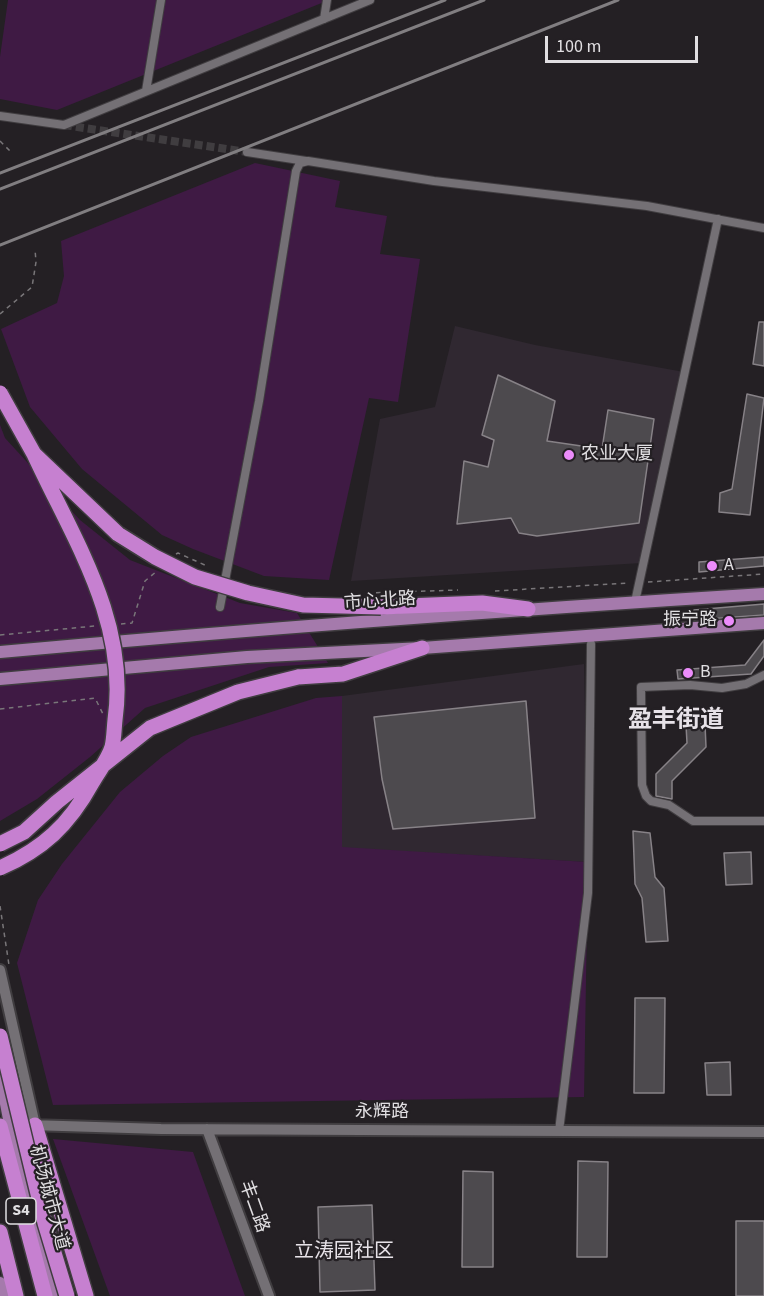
<!DOCTYPE html>
<html>
<head>
<meta charset="utf-8">
<style>
	body { margin:0 }
	#map { position:relative; width:764px; height:1296px; overflow:hidden; background:#242024; font-family:"Source Sans 3",sans-serif }
	canvas { display:block }
	.scale { position:absolute; left:545px; top:36px; width:153px; height:27px; box-sizing:border-box; border:3px solid #e1dfe2; border-top:0; padding-left:8px; font-size:18px; line-height:21px; white-space:nowrap; color:#e1dfe2; -webkit-text-stroke:4px #242024; paint-order:stroke }
</style>
</head>
<body>
<div id="map">
<canvas width="764" height="1296"></canvas>
<div class="scale">100 m</div>
</div>
<script>
const ctx = document.querySelector('canvas').getContext('2d');
ctx.lineJoin = 'round';
function paint(path, color) { ctx.fillStyle = color; ctx.fill(path, 'evenodd'); }
function stroke(path, color, width, dash) { ctx.strokeStyle = color; ctx.lineWidth = width; ctx.lineCap = dash ? 'butt' : 'round'; ctx.setLineDash(dash || []); ctx.stroke(path); }
function label(font, color, halo, rows, align = 'center') {
  ctx.font = font + ' "Source Sans 3","Noto Sans SC",sans-serif'; ctx.lineWidth = 4.5; ctx.setLineDash([]); ctx.textBaseline = 'middle'; ctx.strokeStyle = halo; ctx.fillStyle = color; for (const [text, x, y, turn = 0] of rows) {
    ctx.save(); ctx.translate(x, y); ctx.rotate((+turn || 0) * Math.PI / 180); ctx.textAlign = isNaN(turn) ? turn : align; if (halo) ctx.strokeText(text, 0, 0); ctx.fillText(text, 0, 0); ctx.restore();
  }
}
paint(new Path2D(`
	M 455,326 L 535,345 L 684,372 L 641,563 L 351,581 L 380,419 L 435,407 Z
	M 584,664 L 588,862 L 342,848 L 342,696 Z`), '#302831');
paint(new Path2D(`
	M 8,0 L 329,0 L 57,110 L 0,99 L 0,57 Z
	M 255,163 L 340,181 L 335,207 L 387,216 L 380,254 L 420,259 L 398,402 L 369,398 L 329,580 L 264,576 L 193,549 L 162,535 L 82,469 L 30,407 L 1,329 L 57,303 L 64,276 L 61,241 Z
	M 0,425 L 5,438 L 80,520 L 130,560 L 240,603 L 297,613 L 328,663 L 269,667 L 145,708 L 90,757 L 37,799 L 0,821 Z
	M 342,696 L 342,847 L 588,862 L 584,1097 L 53,1105 L 17,963 L 38,900 L 62,864 L 120,792 L 163,756 L 191,737 L 316,698 Z
	M 53,1139 L 193,1152 L 245,1296 L 110,1296 Z`), '#3f1a44');
const building = new Path2D(`
	M 759,322 L 764,322 L 764,366 L 753,364 Z
	M 498,375 L 555,401 L 547,441 L 602,449 L 608,410 L 654,419 L 639,523 L 537,536 L 519,533 L 511,518 L 457,524 L 464,461 L 488,467 L 494,440 L 482,435 Z
	M 747,394 L 764,398 L 750,515 L 719,512 L 720,493 L 732,489 Z
	M 764,557 L 764,566 L 699,572 L 699,562 Z
	M 764,604 L 764,615 L 694,620 L 694,610 Z
	M 764,640 L 764,656 L 751,674 L 678,679 L 677,670 L 745,665 Z
	M 526,701 L 535,818 L 393,829 L 382,779 L 374,717 Z
	M 705,724 L 706,747 L 672,781 L 672,799 L 656,796 L 656,774 L 687,743 L 686,725 Z
	M 633,831 L 650,833 L 655,877 L 664,888 L 668,941 L 646,942 L 642,898 L 635,884 Z
	M 751,852 L 752,884 L 726,885 L 724,853 Z
	M 635,998 L 665,998 L 664,1093 L 634,1093 Z
	M 730,1062 L 731,1095 L 707,1095 L 705,1063 Z
	M 578,1161 L 608,1162 L 607,1257 L 577,1257 Z
	M 463,1171 L 493,1172 L 493,1267 L 462,1267 Z
	M 372,1205 L 375,1290 L 320,1292 L 318,1207 Z
	M 736,1221 L 764,1221 L 764,1296 L 736,1296 Z`);
paint(building, '#4d4a4e');
stroke(building, '#878287', 1.5);
stroke(new Path2D(`
	M 64,125 L 247,152`), '#403d40', 8, [8, 4]);
const minor = new Path2D(`
	M 324,19 L 327,0
	M 146,91 L 161,0
	M 0,116 L 64,125 L 370,0
	M 247,152 L 306,161
	M 635,602 L 718,219
	M 220,607 L 259,401 L 296,171 L 300,163 L 308,161 L 434,181 L 647,206 L 764,228
	M 764,675 L 746,684 L 722,688 L 690,685 L 641,687 L 642,785 L 646,796 L 651,801 L 669,805 L 693,821 L 764,821
	M 559,1131 L 588,893 L 591,644`);
const tertiary = new Path2D(`
	M 0,970 L 35,1125
	M 30,1125 L 161,1129 L 764,1132
	M 207,1129 L 269,1296`);
const primary = new Path2D(`
	M 0,652 C 254,629 509,610 764,594
	M 0,679 L 247,657 L 422,648 L 764,623
	M 0,1073 L 10,1124 L 57,1296
	M 0,1283 L 4,1296`);
const motorway = new Path2D(`
	M 381,607 L 482,603 L 528,609
	M 298,677 L 343,674 L 422,648
	M 35,1125 L 86,1296
	M 0,1126 L 45,1296
	M 0,1232 L 16,1296`);
stroke(minor, '#403d40', 10);
stroke(tertiary, '#403d40', 14);
stroke(primary, '#403d40', 15);
stroke(motorway, '#403d40', 18);
stroke(new Path2D(`
	M 0,141 L 10,151
	M 0,314 L 32,287 L 36,262 L 35,249
	M 176,554 L 178,553 L 207,566
	M 648,582 L 764,574
	M 495,591 L 628,583
	M 367,593 L 458,590
	M 121,624 L 132,623 L 145,581 L 157,571
	M 0,635 L 95,626
	M 0,709 L 95,698 L 103,714
	M 0,906 L 9,965`), '#797679', 1.5, [4.5, 4.5]);
stroke(minor, '#747075', 8);
stroke(tertiary, '#747075', 10);
stroke(primary, '#a57aac', 12);
stroke(motorway, '#c680d0', 15);
stroke(new Path2D(`
	M 0,173 L 445,0
	M 0,189 L 484,0
	M 0,245 L 618,0`), '#817e81', 3);
const motorwayBridge = new Path2D(`
	M 0,393 L 34,454 L 118,534 L 155,557 L 195,577 L 248,593 L 303,605 L 381,607
	M 0,844 L 24,832 L 57,802 L 150,728 L 238,692 L 298,677
	M 0,868 C 43,849 69,825 92,783 C 98,772 108,760 112,747 C 114,739 114,729 115,720 C 129,621 73,539 34,454
	M 0,1036 L 45,1223 L 67,1296`);
stroke(motorwayBridge, '#403d40', 18, []);
stroke(motorwayBridge, '#c680d0', 15);
for (const [x, y, r, color] of [
	[569,455,6,"#ec8cfb"],
	[712,566,6,"#ec8cfb"],
	[729,621,6,"#ec8cfb"],
	[688,673,6,"#ec8cfb"]
]) { const dot = new Path2D(); dot.arc(x, y, r, 0, 2 * Math.PI); ctx.fillStyle = color; ctx.fill(dot); stroke(dot, '#242024', 2); }
for (const [x, y, w] of [
	[21,1211,30]
]) { const box = new Path2D(); box.roundRect(x - w / 2, y - 13, w, 26, 4.5); ctx.fillStyle = '#242024'; ctx.fill(box); stroke(box, '#e1dfe2', 1.5); }
label('bold 16px', '#e1dfe2', null, [
	["S4",21,1211]
]);
label('18px', '#e1dfe2', '#242024', [
	["农业大厦",581,455],
	["A",724,566],
	["振宁路",717,621,"right"],
	["B",700,673]
], 'left');
label('18px', '#e1dfe2', '#242024', [
	["市心北路",380,602,-4],
	["永辉路",382,1113],
	["机场城市大道",48,1198,75],
	["丰二路",253,1207,70]
]);
label('20px', '#e7e2e8', '#242024', [
	["立涛园社区",344,1253]
]);
label('bold 24px', '#e7e2e8', '#242024', [
	["盈丰街道",676,722]
]);
</script>
</body>
</html>
